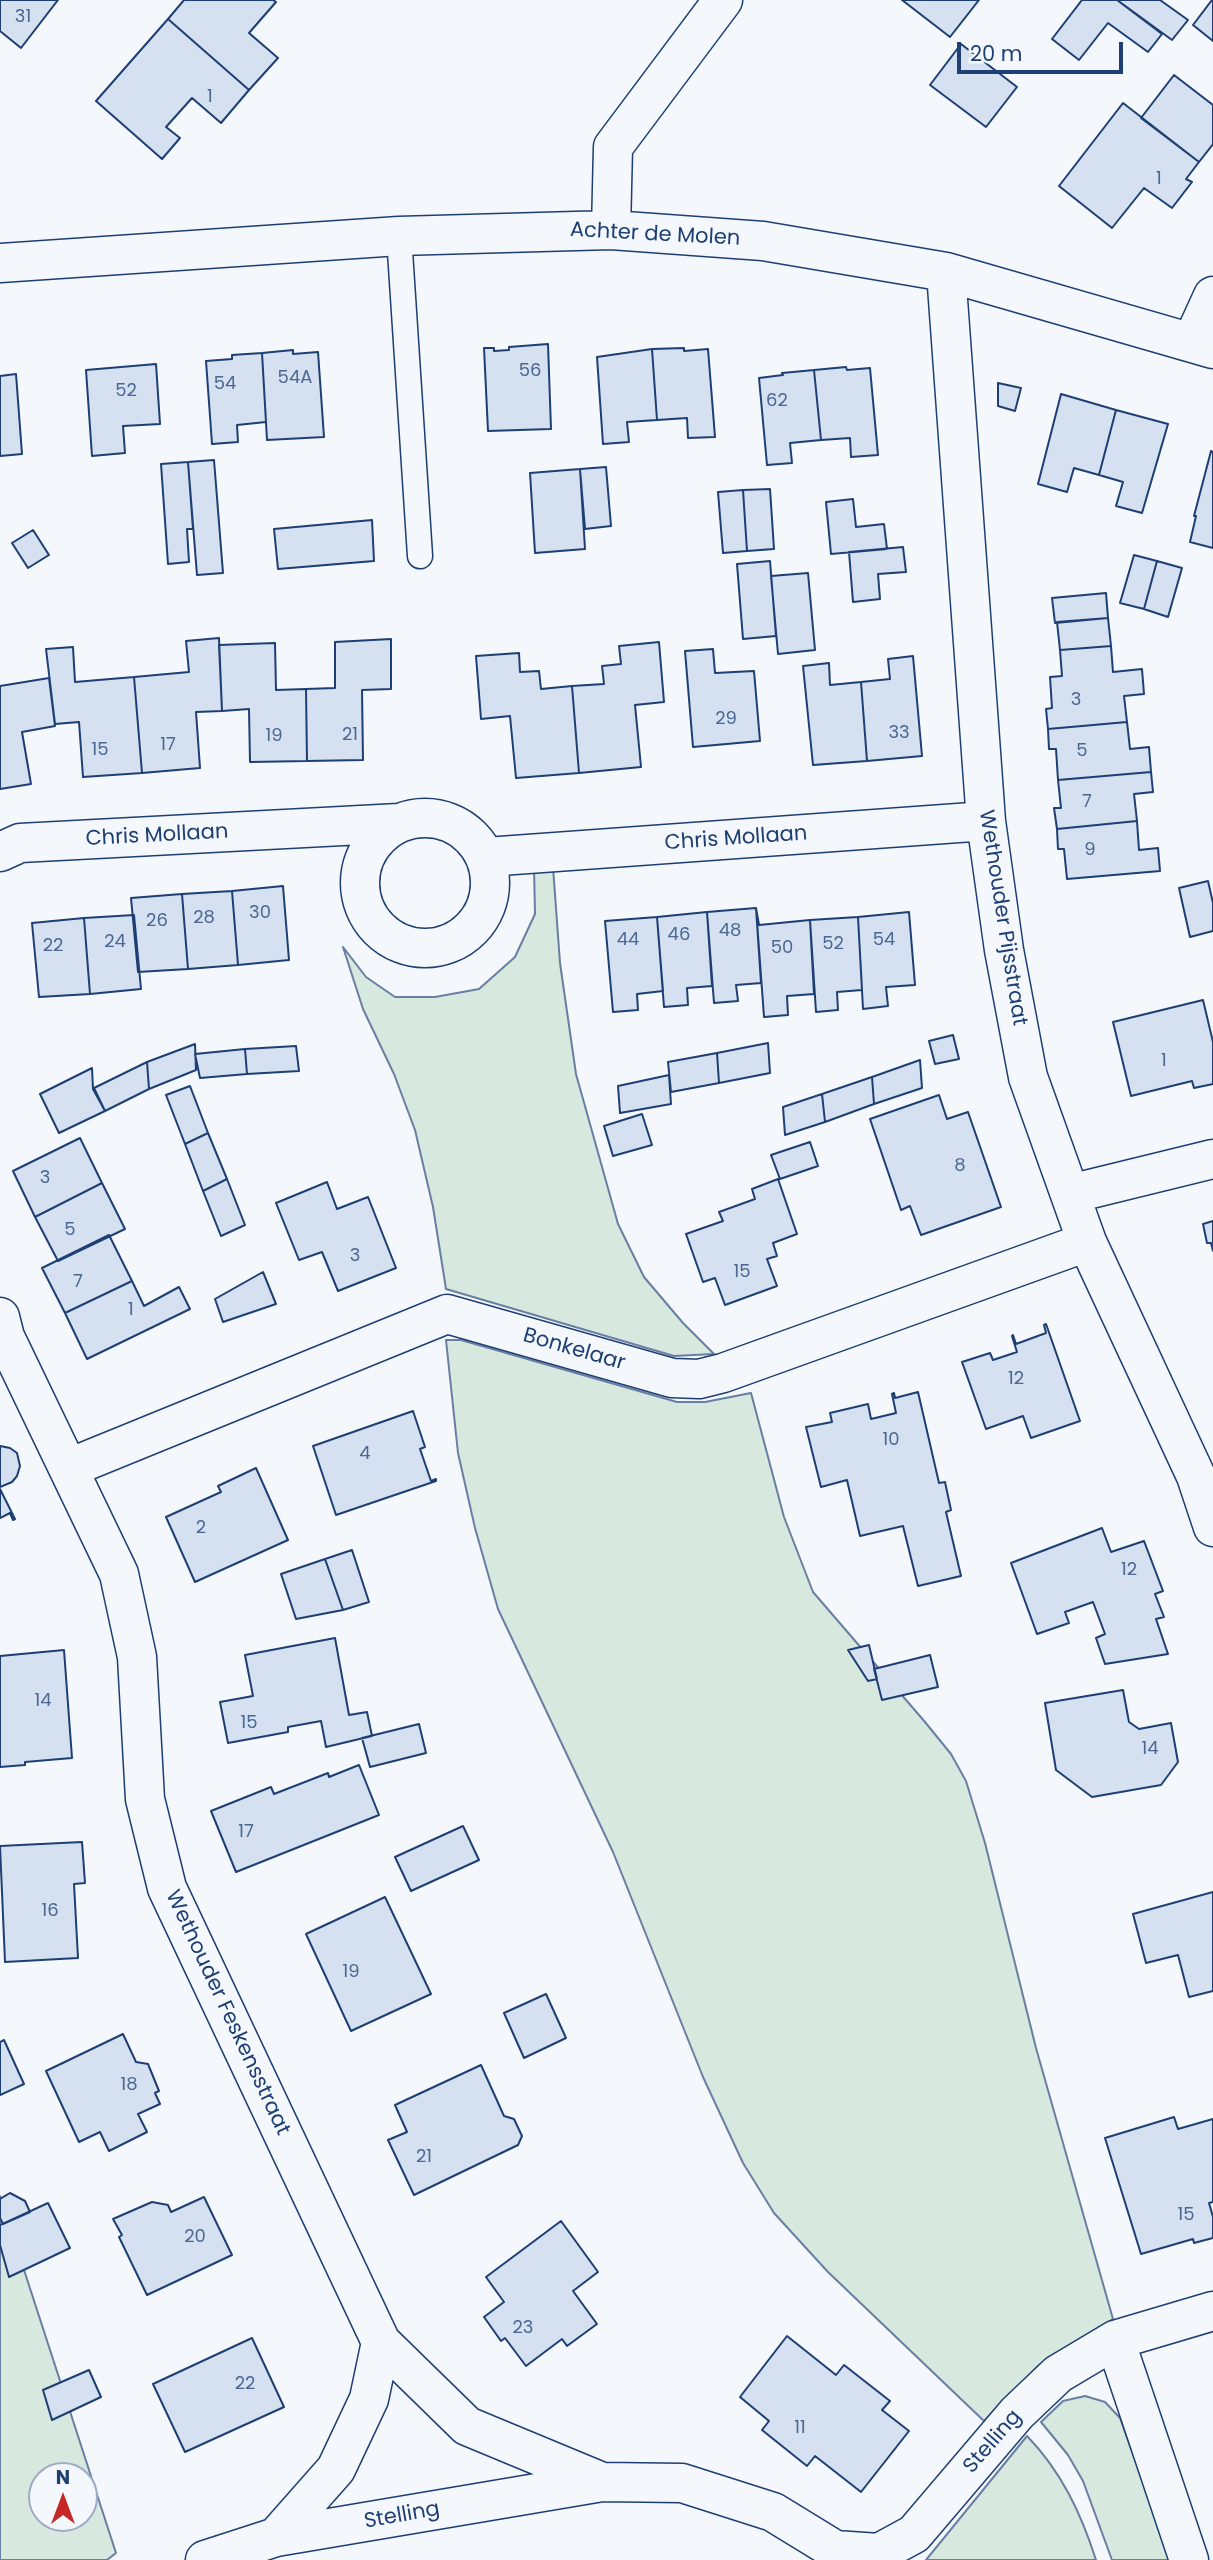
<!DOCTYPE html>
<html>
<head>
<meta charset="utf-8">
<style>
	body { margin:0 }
	#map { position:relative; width:1213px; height:2560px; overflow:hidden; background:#f4f7fb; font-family:Poppins,sans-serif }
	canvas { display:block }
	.north { position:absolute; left:28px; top:2462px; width:70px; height:70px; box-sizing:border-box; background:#f4f7fb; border:2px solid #9eadc5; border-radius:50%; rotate:0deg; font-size:19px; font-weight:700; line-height:28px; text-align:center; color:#1d3f73 }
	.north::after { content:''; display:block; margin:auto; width:24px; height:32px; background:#c62828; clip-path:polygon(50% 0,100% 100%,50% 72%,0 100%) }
	.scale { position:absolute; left:957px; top:42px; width:166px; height:32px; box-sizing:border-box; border:4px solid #1d3f73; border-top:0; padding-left:9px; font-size:21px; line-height:24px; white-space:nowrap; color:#1d3f73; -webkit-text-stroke:5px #f4f7fb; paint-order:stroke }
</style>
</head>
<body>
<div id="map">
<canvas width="1213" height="2560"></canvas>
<div class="north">N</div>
<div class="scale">20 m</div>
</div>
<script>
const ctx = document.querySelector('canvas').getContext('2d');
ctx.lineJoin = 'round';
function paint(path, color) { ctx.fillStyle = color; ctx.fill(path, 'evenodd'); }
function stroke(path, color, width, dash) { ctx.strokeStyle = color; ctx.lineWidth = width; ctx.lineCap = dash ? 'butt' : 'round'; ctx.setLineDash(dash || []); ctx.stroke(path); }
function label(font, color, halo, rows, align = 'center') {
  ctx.font = font + ' Poppins,sans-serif'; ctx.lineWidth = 5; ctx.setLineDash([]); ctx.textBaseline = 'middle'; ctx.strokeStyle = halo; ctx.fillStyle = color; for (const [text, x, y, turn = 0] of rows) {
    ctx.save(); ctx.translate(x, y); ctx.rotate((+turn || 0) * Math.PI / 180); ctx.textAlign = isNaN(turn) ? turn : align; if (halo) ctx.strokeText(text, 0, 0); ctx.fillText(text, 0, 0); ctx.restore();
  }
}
const green = new Path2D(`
	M 553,867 L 560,963 L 576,1074 L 618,1224 L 644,1277 L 683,1323 L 714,1354 L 674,1356 L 446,1289 L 433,1207 L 415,1130 L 394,1074 L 363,1009 L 343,947 L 366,977 L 395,997 L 435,997 L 479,989 L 515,957 L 535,914 L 534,868 Z
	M 446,1340 L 461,1340 L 677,1402 L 705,1402 L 751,1393 L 784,1517 L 813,1592 L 925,1722 L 951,1754 L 966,1781 L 985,1843 L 1036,2048 L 1113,2319 L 1038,2366 L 984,2421 L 828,2272 L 774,2213 L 743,2163 L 703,2077 L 613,1852 L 498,1609 L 475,1528 L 458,1453 Z
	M 0,2196 L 116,2553 L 107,2560 L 0,2560 ZM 42,2476 L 84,2476 L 84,2518 L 42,2518 Z
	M 1085,2396 L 1105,2402 L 1120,2418 L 1171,2560 L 1112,2560 L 1083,2481 L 1068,2455 L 1041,2422 L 1063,2401 Z
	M 1027,2436 C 1061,2471 1081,2513 1096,2560 L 926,2560 Z`);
paint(green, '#d7e8df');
stroke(green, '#687fa3', 2);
const building = new Path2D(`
	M 0,0 L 58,0 L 21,48 L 0,31 Z
	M 184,0 L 273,0 L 276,2 L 249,33 L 278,58 L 249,90 L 168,19 Z
	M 902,0 L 979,0 L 950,37 Z
	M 1082,0 L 1117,0 L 1162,34 L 1148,52 L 1108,23 L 1079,60 L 1052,39 Z
	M 1117,0 L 1160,0 L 1188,20 L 1172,40 Z
	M 1212,0 L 1213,0 L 1213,41 L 1193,25 Z
	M 168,19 L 249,90 L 221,123 L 192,98 L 166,127 L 180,138 L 162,159 L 96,101 Z
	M 961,44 L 1017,87 L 986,127 L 930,85 Z
	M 1174,75 L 1213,105 L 1213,144 L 1199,162 L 1141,118 Z
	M 1123,103 L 1199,162 L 1186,179 L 1192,182 L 1172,208 L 1144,188 L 1112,228 L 1059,186 Z
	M 548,344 L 551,429 L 488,431 L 484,348 L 494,348 L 494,351 L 509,350 L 509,347 Z
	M 684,348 L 684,351 L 708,349 L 715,437 L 688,438 L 687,418 L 657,420 L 652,349 Z
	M 652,349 L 657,420 L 627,422 L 629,442 L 603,444 L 597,357 Z
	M 293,350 L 293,354 L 318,352 L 324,437 L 267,440 L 262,353 Z
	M 262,353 L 266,422 L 237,425 L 238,442 L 212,444 L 206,361 L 232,359 L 232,355 Z
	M 156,364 L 160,424 L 123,426 L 125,453 L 92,456 L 86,370 Z
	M 846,367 L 847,370 L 870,368 L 878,455 L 851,457 L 850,438 L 821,440 L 814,370 Z
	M 814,370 L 821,440 L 790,443 L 792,463 L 767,465 L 759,378 L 783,375 L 782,373 Z
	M 16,374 L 22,454 L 0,456 L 0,376 Z
	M 998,383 L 1021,388 L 1015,411 L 998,406 Z
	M 1061,394 L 1116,410 L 1099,475 L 1074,468 L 1067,492 L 1038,484 Z
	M 1116,410 L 1168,424 L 1142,513 L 1116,506 L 1123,482 L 1099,475 Z
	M 1211,451 L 1213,452 L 1213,548 L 1190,542 L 1196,516 L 1194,516 Z
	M 214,460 L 223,573 L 197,575 L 188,462 Z
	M 188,462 L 193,529 L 187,529 L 189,562 L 168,564 L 161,464 Z
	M 606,467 L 611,526 L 585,529 L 580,469 Z
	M 580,469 L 585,549 L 535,553 L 530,473 Z
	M 770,489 L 774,549 L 747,551 L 743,490 Z
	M 743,490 L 747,551 L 723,553 L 718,492 Z
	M 853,499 L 856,527 L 884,524 L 887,549 L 831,554 L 826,502 Z
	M 372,520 L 374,561 L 278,569 L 274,529 Z
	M 33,530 L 49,555 L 28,568 L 12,543 Z
	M 903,547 L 906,572 L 878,574 L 880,599 L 853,602 L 849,552 Z
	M 1134,555 L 1157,561 L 1144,609 L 1120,603 Z
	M 770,561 L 776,636 L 743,639 L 737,564 Z
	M 1157,561 L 1182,568 L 1168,617 L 1144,609 Z
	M 808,573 L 815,650 L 778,654 L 771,576 Z
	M 1106,593 L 1108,618 L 1055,623 L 1052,598 Z
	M 1108,618 L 1111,646 L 1060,650 L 1057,622 Z
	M 219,638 L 222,711 L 196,712 L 200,768 L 142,773 L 134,677 L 189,672 L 186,641 Z
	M 391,639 L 391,689 L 362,690 L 363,760 L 307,761 L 306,689 L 335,688 L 335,642 Z
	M 659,642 L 664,702 L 635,705 L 641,767 L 579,773 L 572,686 L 604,684 L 602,666 L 621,664 L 619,646 Z
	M 275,643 L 276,690 L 306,689 L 307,761 L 250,762 L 249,709 L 222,711 L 219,645 Z
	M 1111,646 L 1113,672 L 1142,669 L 1144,694 L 1124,696 L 1127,722 L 1048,729 L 1046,709 L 1052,708 L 1050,677 L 1062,676 L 1060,650 Z
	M 73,647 L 75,682 L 134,677 L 142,773 L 83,777 L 79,722 L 55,724 L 46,649 Z
	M 713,649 L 715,673 L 754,671 L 760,741 L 693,747 L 685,651 Z
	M 519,653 L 520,672 L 539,671 L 541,689 L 572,686 L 579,773 L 516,778 L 510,716 L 481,719 L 476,656 Z
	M 913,656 L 922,756 L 867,761 L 861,682 L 890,679 L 888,659 Z
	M 829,663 L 830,685 L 861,682 L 867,761 L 813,765 L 803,666 Z
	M 49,678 L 55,726 L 22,732 L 31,784 L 0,789 L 0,686 Z
	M 1127,722 L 1130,749 L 1149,747 L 1151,772 L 1058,780 L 1056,749 L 1049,749 L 1048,729 Z
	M 1151,772 L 1153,792 L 1134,794 L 1137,821 L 1057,829 L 1054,808 L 1061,808 L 1058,780 Z
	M 1137,821 L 1139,850 L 1158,848 L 1160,871 L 1067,879 L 1064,849 L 1058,849 L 1057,829 Z
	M 1208,881 L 1213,903 L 1213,931 L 1190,937 L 1179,888 Z
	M 283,886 L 289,960 L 238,965 L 232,891 Z
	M 232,891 L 238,965 L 188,969 L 182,894 Z
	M 182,894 L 188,969 L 138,972 L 131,898 Z
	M 756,908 L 761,983 L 736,985 L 738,1001 L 714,1003 L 707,912 Z
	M 756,908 L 759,925 L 810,920 L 814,994 L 787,996 L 788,1015 L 764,1017 Z
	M 707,912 L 712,986 L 687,988 L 688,1005 L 664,1007 L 657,917 Z
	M 909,912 L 915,985 L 886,987 L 888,1006 L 863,1009 L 858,917 Z
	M 134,915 L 141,989 L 90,994 L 84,918 Z
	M 657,917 L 663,991 L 637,994 L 638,1010 L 613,1012 L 605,921 Z
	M 858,917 L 862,990 L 837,992 L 838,1010 L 816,1012 L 810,920 Z
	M 84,918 L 90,994 L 39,997 L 32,923 Z
	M 1203,1000 L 1213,1042 L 1213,1084 L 1194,1088 L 1192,1081 L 1131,1096 L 1113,1022 Z
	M 953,1035 L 959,1059 L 935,1064 L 929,1041 Z
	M 768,1043 L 770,1073 L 719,1083 L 717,1053 Z
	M 195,1044 L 196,1070 L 149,1089 L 147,1062 Z
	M 296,1046 L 299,1071 L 247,1074 L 245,1049 Z
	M 245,1049 L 247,1074 L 200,1078 L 195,1054 Z
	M 717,1053 L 719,1083 L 671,1092 L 668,1062 Z
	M 920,1060 L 922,1088 L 874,1104 L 872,1077 Z
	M 147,1062 L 149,1089 L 105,1111 L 94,1088 Z
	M 92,1068 L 93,1089 L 105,1111 L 59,1133 L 40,1094 Z
	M 669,1075 L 671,1104 L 620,1113 L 618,1086 Z
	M 872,1077 L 874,1104 L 825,1122 L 822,1094 Z
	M 190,1086 L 208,1133 L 185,1144 L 166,1095 Z
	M 822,1094 L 825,1122 L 785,1135 L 783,1107 Z
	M 939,1095 L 947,1119 L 968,1112 L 1001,1207 L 921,1235 L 910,1206 L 901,1210 L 870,1119 Z
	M 642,1114 L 652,1145 L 613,1156 L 604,1126 Z
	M 208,1133 L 227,1179 L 203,1191 L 185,1144 Z
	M 80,1138 L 102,1183 L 35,1217 L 13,1171 Z
	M 810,1142 L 818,1166 L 780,1179 L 771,1155 Z
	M 227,1179 L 245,1225 L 221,1236 L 203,1191 Z
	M 778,1179 L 797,1234 L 773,1243 L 777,1256 L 767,1259 L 777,1286 L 725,1305 L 715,1278 L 703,1282 L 686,1234 L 723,1221 L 719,1212 L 755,1199 L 752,1189 Z
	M 327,1182 L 337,1209 L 368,1197 L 396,1268 L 338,1291 L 322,1252 L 299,1260 L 276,1203 Z
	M 102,1183 L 125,1229 L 58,1261 L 35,1217 Z
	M 1213,1221 L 1213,1251 L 1211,1243 L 1207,1243 L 1203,1224 Z
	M 109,1235 L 132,1281 L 65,1313 L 42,1268 Z
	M 263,1272 L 276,1304 L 223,1322 L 215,1299 Z
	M 132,1281 L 144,1306 L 179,1287 L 190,1309 L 87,1359 L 65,1313 Z
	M 1046,1324 L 1080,1421 L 1031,1438 L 1023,1416 L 986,1429 L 962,1362 L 990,1353 L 993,1360 L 1017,1352 L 1012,1336 L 1013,1335 L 1016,1344 L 1046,1333 L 1044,1325 Z
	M 918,1392 L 939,1483 L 945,1482 L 951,1510 L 946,1512 L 961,1576 L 918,1586 L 903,1526 L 860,1536 L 847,1480 L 821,1487 L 806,1427 L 832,1422 L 830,1413 L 868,1404 L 871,1419 L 896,1413 L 892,1394 L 894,1393 L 895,1398 Z
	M 413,1411 L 425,1447 L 420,1449 L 431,1481 L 436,1479 L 436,1481 L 336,1515 L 313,1446 Z
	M 0,1446 L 10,1448 L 17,1453 L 20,1466 L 17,1476 L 12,1482 L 0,1487 Z
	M 256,1468 L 288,1540 L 195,1582 L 166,1517 L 221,1492 L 218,1486 Z
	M 0,1489 L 15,1519 L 13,1520 L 10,1513 L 0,1518 Z
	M 1102,1528 L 1111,1552 L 1144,1541 L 1163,1591 L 1155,1594 L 1164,1617 L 1156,1619 L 1168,1654 L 1105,1664 L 1096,1638 L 1105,1634 L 1093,1602 L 1065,1612 L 1069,1623 L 1037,1634 L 1011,1563 Z
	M 352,1550 L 369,1602 L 343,1610 L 325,1559 Z
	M 325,1559 L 343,1610 L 296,1619 L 281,1574 Z
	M 335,1638 L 349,1715 L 367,1712 L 372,1736 L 326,1747 L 321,1721 L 288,1727 L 288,1732 L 228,1743 L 220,1702 L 253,1696 L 245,1655 Z
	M 869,1645 L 877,1679 L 868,1681 L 848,1650 Z
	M 64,1650 L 72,1758 L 25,1762 L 25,1765 L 0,1767 L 0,1656 Z
	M 930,1655 L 938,1687 L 882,1700 L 874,1669 Z
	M 1123,1690 L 1129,1722 L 1139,1729 L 1171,1723 L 1178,1762 L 1161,1785 L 1092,1797 L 1056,1770 L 1045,1703 Z
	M 419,1724 L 426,1753 L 370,1767 L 362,1738 Z
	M 359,1765 L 379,1815 L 236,1872 L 211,1811 L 271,1787 L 274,1794 L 328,1773 L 329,1777 Z
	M 463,1826 L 479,1860 L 411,1891 L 395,1857 Z
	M 82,1842 L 85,1883 L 74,1884 L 78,1958 L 5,1962 L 0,1846 Z
	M 1213,1892 L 1213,1991 L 1189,1997 L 1178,1955 L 1146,1963 L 1133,1914 Z
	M 385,1897 L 431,1994 L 351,2031 L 306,1934 Z
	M 546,1994 L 566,2038 L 524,2058 L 504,2013 Z
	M 123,2034 L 136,2062 L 148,2064 L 159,2091 L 155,2093 L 160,2104 L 138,2114 L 147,2132 L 109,2151 L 100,2132 L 79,2142 L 46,2071 Z
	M 4,2040 L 24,2084 L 0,2095 L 0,2042 Z
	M 481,2065 L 504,2116 L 514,2119 L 522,2136 L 518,2145 L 414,2195 L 388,2140 L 407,2132 L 395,2105 Z
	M 1174,2117 L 1178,2129 L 1213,2119 L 1213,2202 L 1209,2203 L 1213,2217 L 1213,2238 L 1194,2243 L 1193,2239 L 1141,2254 L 1105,2138 Z
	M 10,2193 L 25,2201 L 30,2212 L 3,2224 L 0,2218 L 0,2199 Z
	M 204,2197 L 232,2255 L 147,2295 L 119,2237 L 122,2235 L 113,2219 L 152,2202 L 168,2205 L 171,2212 Z
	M 48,2203 L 70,2248 L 9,2277 L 0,2245 L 0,2225 Z
	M 561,2221 L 598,2272 L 573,2291 L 597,2324 L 567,2346 L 562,2339 L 526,2366 L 505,2338 L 501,2341 L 484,2317 L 504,2302 L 486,2277 Z
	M 787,2336 L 836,2375 L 844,2365 L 890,2401 L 882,2410 L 909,2431 L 861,2492 L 815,2456 L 807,2466 L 762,2430 L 769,2421 L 740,2397 Z
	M 252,2338 L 284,2407 L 185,2452 L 153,2384 Z
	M 89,2370 L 101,2397 L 52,2420 L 43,2390 Z`);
paint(building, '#d5e0f0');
stroke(building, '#1d3f73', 2);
const service = new Path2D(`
	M 399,236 L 420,556`);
const minor = new Path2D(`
	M 611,230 L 613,147 L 723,0
	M 0,263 L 399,236 L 611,230 L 763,241 L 946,272 L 1213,349
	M 946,272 L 986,821 L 1004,950 L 1028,1077 L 1087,1242 L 1196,1476 L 1213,1527
	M 1192,342 L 1213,296
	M360 883a65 65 0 1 1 130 0a65 65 0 1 1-130 0Z
	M 0,852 L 20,843 L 399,823
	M 486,857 L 986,821
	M 1070,1194 L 1213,1159
	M 0,1317 L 5,1337 L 119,1574 L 137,1657 L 145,1799 L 167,1888 L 381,2342 L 467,2426 L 602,2482 L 682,2483 L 773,2512 L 835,2550 L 879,2553 L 914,2534 L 1017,2413 L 1058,2374 L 1115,2340 L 1213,2311
	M 69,1468 L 447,1314 L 672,1378 L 699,1379 L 723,1373 L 1087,1242
	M 1115,2340 L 1189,2560
	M 276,2537 L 336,2469 L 369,2399 L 381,2342
	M 205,2560 L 276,2537 L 602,2482`);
stroke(service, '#1d3f73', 27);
stroke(minor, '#1d3f73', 41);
stroke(service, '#f4f7fb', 24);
stroke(minor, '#f4f7fb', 38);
label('18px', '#4b6792', null, [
	["31",23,17],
	["1",210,97],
	["1",1159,179],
	["56",530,371],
	["54A",295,378],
	["54",225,384],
	["52",126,391],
	["62",777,401],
	["3",1076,700],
	["29",726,719],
	["33",899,733],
	["21",350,735],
	["19",274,736],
	["17",168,745],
	["15",100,750],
	["5",1082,751],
	["7",1087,802],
	["9",1090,850],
	["30",260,913],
	["28",204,918],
	["26",157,921],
	["48",730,931],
	["46",679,935],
	["44",628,940],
	["54",884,940],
	["24",115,942],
	["52",833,944],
	["22",53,946],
	["50",782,948],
	["1",1164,1061],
	["8",960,1166],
	["3",45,1178],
	["5",70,1230],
	["3",355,1256],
	["15",742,1272],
	["7",78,1282],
	["1",131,1310],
	["12",1016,1379],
	["10",891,1440],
	["4",365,1454],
	["2",201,1528],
	["12",1129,1570],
	["14",43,1701],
	["15",249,1723],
	["14",1150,1749],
	["17",246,1832],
	["16",50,1911],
	["19",351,1972],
	["18",129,2085],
	["21",424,2157],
	["15",1186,2215],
	["20",195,2237],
	["23",523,2328],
	["22",245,2384],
	["11",800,2428]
]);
label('21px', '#1d3f73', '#f4f7fb', [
	["Achter de Molen",655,235,3],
	["Chris Mollaan",157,836,-3],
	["Chris Mollaan",736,839,-4],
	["Wethouder Pijsstraat",1002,918,81],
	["Bonkelaar",574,1350,16],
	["Wethouder Feskensstraat",227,2013,65],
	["Stelling",993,2442,-49],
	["Stelling",402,2516,-10]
]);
</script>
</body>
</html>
